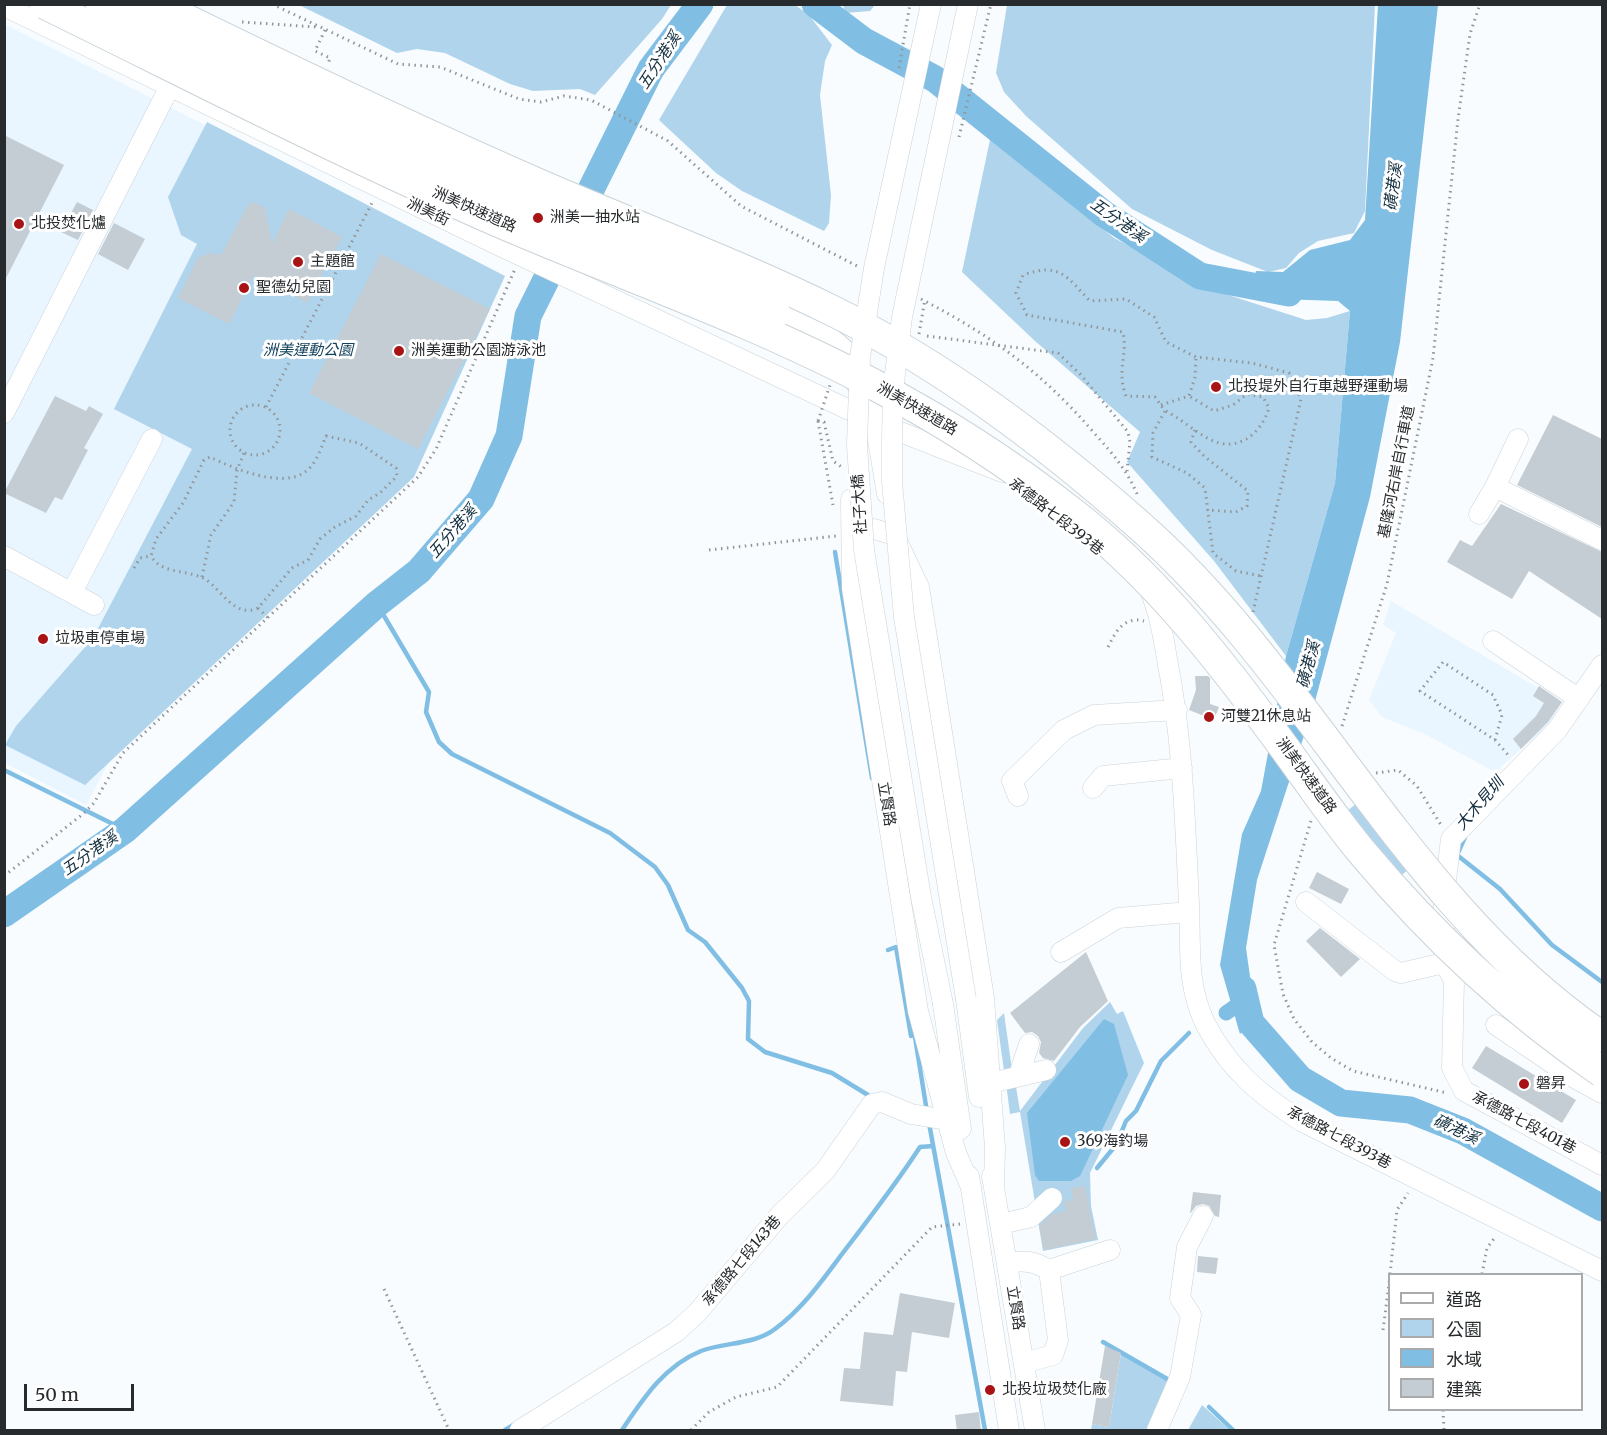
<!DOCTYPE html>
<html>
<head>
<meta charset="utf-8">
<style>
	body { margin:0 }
	#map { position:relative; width:1607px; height:1435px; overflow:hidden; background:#f8fcfe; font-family:Merriweather,"Noto Sans TC",serif }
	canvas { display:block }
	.frame { position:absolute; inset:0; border:6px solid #272b2d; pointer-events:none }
	.legend { position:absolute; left:1388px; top:1273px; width:195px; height:138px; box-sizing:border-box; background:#fff; border:2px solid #a9aaab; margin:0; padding:8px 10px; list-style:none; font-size:18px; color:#272b2d }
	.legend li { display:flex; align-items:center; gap:12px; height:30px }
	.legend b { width:30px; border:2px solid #a9aaab }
	.scale { position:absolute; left:24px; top:1384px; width:110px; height:27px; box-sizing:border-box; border:3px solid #272b2d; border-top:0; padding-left:8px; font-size:18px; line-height:21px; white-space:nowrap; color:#272b2d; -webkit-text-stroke:4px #fff; paint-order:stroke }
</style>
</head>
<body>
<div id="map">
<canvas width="1607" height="1435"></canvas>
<div class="frame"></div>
<ul class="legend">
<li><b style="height:8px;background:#fff"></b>道路</li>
<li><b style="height:16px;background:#b0d4ec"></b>公園</li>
<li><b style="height:16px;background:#81bee4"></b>水域</li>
<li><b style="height:16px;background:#c4cdd3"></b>建築</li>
</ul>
<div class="scale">50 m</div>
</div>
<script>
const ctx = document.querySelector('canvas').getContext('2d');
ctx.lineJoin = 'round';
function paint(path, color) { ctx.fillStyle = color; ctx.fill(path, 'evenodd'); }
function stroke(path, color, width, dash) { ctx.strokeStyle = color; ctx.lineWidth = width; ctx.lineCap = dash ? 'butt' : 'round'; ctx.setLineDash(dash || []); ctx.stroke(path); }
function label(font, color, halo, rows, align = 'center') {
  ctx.font = font + ' Merriweather,"Noto Sans TC",serif'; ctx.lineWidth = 6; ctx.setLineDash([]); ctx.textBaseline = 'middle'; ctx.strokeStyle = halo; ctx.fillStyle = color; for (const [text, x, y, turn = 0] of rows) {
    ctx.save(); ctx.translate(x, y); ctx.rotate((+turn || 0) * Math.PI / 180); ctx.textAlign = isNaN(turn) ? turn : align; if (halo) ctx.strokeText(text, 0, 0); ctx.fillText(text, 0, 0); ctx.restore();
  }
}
paint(new Path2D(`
	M 4,24 L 499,273 L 411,474 L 110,760 L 86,805 L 5,763 Z
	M 1391,601 L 1562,702 L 1547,726 L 1495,772 L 1427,735 L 1382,717 L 1369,700 L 1396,633 L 1383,625 Z`), '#e9f6ff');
paint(new Path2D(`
	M 843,4 L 875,4 L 875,5 L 870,11 L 845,13 Z
	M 299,5 L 671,5 L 662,19 L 595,95 L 580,89 L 533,91 L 510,84 L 445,53 L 417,49 L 397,53 Z
	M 727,5 L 795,5 L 809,15 L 832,45 L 825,61 L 820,95 L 831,195 L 829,223 L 824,231 L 742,191 L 716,173 L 659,120 Z
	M 1007,5 L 1375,5 L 1365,211 L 1354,233 L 1318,241 L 1299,253 L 1286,268 L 1268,272 L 1212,250 L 1132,209 L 1026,116 L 1004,92 L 996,73 Z
	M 207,122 L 505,276 L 414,477 L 85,785 L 5,745 L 16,726 L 93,638 L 192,449 L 114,409 L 197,244 L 181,235 L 168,197 Z
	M 991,135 L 1114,238 L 1216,291 L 1306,320 L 1327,318 L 1350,311 L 1335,483 L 1286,656 L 1214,561 L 1127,462 L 1140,432 L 1035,341 L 962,272 Z
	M 1370,793 L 1422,859 L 1381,891 L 1329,825 Z
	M 1110,1002 L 1117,1014 L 1123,1011 L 1144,1063 L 1090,1173 L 1091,1206 L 1098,1240 L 1043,1251 L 1020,1112 L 1010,1114 L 1006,1083 L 1015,1081 L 1020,1111 L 1083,1028 Z
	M 1004,1013 L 1012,1070 L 1004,1071 L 997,1020 Z
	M 1121,1353 L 1171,1382 L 1151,1430 L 1091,1430 L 1092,1424 L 1109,1427 Z
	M 1202,1405 L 1230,1430 L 1188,1430 Z`), '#b0d4ec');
paint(new Path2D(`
	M 1378,5 L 1438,5 L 1400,342 L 1370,497 L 1314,705 L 1257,880 L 1246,948 L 1256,1019 L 1240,1034 L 1220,965 L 1242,834 L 1261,791 L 1286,656 L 1335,483 L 1350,311 L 1338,301 L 1249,298 L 1256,271 L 1283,272 L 1310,250 L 1350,240 L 1365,220 Z
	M 1104,1019 L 1114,1024 L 1128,1075 L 1080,1176 L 1071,1181 L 1039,1181 L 1035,1175 L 1027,1113 Z`), '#81bee4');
stroke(new Path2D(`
	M 835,552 L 872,778
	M 377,604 L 429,692 L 426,712 L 439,742 L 452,754 L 610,833 L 655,867 L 668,885 L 688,930 L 705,942 L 742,988 L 749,1001 L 748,1039 L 765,1052 L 832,1073 L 868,1095
	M 4,770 L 125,830
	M 1465,837 L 1457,855 L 1500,889 L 1552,945 L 1602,982
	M 888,950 L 896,947 L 911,1036
	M 914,1031 L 927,1112
	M 929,1123 L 985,1430
	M 1097,1168 L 1116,1145 L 1126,1121 L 1136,1111 L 1161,1061 L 1189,1033
	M 1103,1342 L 1169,1380
	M 1209,1407 L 1233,1430
	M 505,1430 L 515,1424
	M 622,1430 C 643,1399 664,1366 701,1351 C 725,1342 754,1345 775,1329 C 802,1309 822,1281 842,1254 C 869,1219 896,1184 920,1147 L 933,1146`), '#81bee4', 4.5);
stroke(new Path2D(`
	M 1226,1013 L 1246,999`), '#81bee4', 15);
stroke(new Path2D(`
	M 815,4 L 864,41 L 935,79 L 1104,214 L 1200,276 L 1289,293
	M 4,914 L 125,830 L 377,604 L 419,571 L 481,499 L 509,436 L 528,316 L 651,69 L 700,4
	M 1243,989 L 1251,1023 L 1300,1079 L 1341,1103 L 1410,1110 L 1463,1131 L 1602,1208`), '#81bee4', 27);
paint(new Path2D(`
	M 4,135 L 64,165 L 4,282 Z
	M 77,202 L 93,210 L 78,240 L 61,232 Z
	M 254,202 L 265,208 L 272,244 L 289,209 L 342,237 L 307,303 L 254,275 L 229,324 L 178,298 L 198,258 L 210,253 L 221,255 L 248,205 Z
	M 114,223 L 145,239 L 128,270 L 98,254 Z
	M 381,254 L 490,309 L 418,449 L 309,393 Z
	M 55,396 L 86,411 L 89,406 L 103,414 L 84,448 L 88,450 L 62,500 L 55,497 L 46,513 L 4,493 Z
	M 1553,415 L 1602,439 L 1602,527 L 1517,485 Z
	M 1501,504 L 1602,552 L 1602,619 L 1529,571 L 1512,599 L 1447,562 L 1460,540 L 1472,546 Z
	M 1195,676 L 1208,676 L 1210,678 L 1210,704 L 1219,707 L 1214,720 L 1189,710 L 1196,690 Z
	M 1539,686 L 1562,702 L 1548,722 L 1521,749 L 1513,739 L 1536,716 L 1544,703 L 1533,696 Z
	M 1317,872 L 1349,889 L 1341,904 L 1309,888 Z
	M 1320,928 L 1360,959 L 1341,977 L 1306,941 Z
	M 1086,952 L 1108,1001 L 1080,1027 L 1054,1061 L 1043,1058 L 1039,1053 L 1041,1042 L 1038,1036 L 1032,1032 L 1025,1033 L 1010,1013 Z
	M 1486,1046 L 1576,1100 L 1562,1123 L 1472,1068 Z
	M 1085,1186 L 1096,1239 L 1044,1250 L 1039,1226 L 1052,1214 L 1066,1211 L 1064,1202 L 1073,1200 L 1071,1188 Z
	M 1193,1192 L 1221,1195 L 1219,1217 L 1215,1216 L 1209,1206 L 1203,1204 L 1196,1206 L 1190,1214 Z
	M 1198,1256 L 1218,1258 L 1216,1274 L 1197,1272 Z
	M 900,1293 L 955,1303 L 949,1338 L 912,1332 L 907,1372 L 896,1371 L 893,1406 L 840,1401 L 844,1368 L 860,1369 L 864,1332 L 893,1335 Z
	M 1105,1346 L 1121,1353 L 1109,1427 L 1092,1424 Z
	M 979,1412 L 981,1431 L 957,1431 L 955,1415 Z`), '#c4cdd3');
const minor = new Path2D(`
	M 4,6 L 498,245 L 875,422 L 1002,472
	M 4,413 L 170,86
	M 875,422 L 887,494
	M 1518,439 L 1495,487 L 1602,540
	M 851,499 L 852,588 L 918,1011 L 956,1153 L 971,1187
	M 1479,514 L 1495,487
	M 853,534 L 874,529 L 894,535
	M 898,543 L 919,587 L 984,998 L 995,1148 L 994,1186
	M 4,556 L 94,605
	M 1149,588 C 1159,611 1163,635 1167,659 C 1183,740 1185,822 1189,904 C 1191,947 1186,985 1206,1025 C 1230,1070 1259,1094 1301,1121 L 1602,1271
	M 72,592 L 152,439
	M 1493,641 L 1579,699
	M 1602,665 L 1557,730 L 1451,839 L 1444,896 L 1444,963 L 1454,980 L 1452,1068 L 1464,1091 L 1602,1165
	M 1093,788 L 1103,776 L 1182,768
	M 1018,796 L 1012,781 L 1064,730 L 1094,715 L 1177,710
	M 1306,902 L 1395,971 L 1401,973 L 1444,963
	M 1061,952 L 1118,918 L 1189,912
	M 966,999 L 979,1097
	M 943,1004 L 961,1129
	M 1496,1025 L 1571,1076 L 1602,1093
	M 1019,1075 L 1029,1044
	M 991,1083 L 1046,1070
	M 969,1176 L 1009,1430
	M 992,1176 L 1035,1430
	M 1001,1224 L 1031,1217 L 1052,1198
	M 1007,1263 C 1024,1260 1034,1261 1049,1270 L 1058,1340 L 1053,1355 L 1024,1363
	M 1049,1270 L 1110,1250
	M 520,1430 L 676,1332 L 697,1313 L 780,1215 L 825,1171 L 872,1104 L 882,1102 L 911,1114 L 947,1120
	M 1157,1430 L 1180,1377 L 1191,1315 L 1180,1298 L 1187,1247 L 1203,1216`);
const highway = new Path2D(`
	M 775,313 C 829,337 863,360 875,422`);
stroke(minor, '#cad3d9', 21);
stroke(highway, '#cad3d9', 32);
stroke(new Path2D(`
	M 272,4 L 398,64 L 440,67 L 519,99 L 541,102 L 564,96 L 591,100 L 668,141 L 741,206 L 859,267
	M 242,22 L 316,27
	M 325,30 L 315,51 L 330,58 L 328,64
	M 921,299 C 992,336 1042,372 1095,434 C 1112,453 1127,470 1137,494
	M230 430a25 25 0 1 1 50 0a25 25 0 1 1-50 0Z
	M 1161,405 L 1189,396 L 1195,377 L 1196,357
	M 266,407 L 372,203
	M 1166,411 C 1181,419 1194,431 1209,439 C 1237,454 1261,434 1269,408 L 1263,397 L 1247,394 L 1233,405 L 1214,411 L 1189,396
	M 818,421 L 833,505
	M 818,421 L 824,422 L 833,461 L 843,468
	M 1195,430 L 1191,442 L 1204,456 L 1248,491 L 1247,506 L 1236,512 L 1207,510
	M 326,436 L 359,443 L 396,468 L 397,476 L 380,493 L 368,500 L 356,516 L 335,527 L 320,539 L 308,560 L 292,568 L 258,608 C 235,619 221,589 205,579 C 187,569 162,575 151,556 L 156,539 L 183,503 L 204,460 L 210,457 C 233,468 281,489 305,472 C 316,465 321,448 326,436 Z
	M 709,550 L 836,536
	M 134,568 L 140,558 L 150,556
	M 202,577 L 211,535 L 234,502 L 237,470 L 244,453
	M 258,608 L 268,618
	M 1253,612 L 1301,399 L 1289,373 L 1252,363 L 1196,357 L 1166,342 L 1154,317 L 1126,299 L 1090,301 C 1066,276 1060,262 1023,275 L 1016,293 L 1027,315 L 1123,332 C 1128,357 1116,370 1126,396 L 1155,397 L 1165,411 L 1153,433 L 1152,457 L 1187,473 L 1205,488 L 1213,553 L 1236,571 L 1261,576
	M 1108,647 C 1116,631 1124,616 1144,621
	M 1342,726 L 1387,584 L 1433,358 L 1458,119 L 1470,34 L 1480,4
	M 1495,740 L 1502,715 L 1493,695 L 1443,662 L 1420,691 L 1495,740 L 1509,756
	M 1376,773 L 1398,770 L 1417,786 L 1441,825
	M 1311,821 L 1274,945 L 1283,994 L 1294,1019 L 1312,1042 L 1331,1058 L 1353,1071 L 1447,1093
	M 4,876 L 83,814 L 94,803 L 123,753 L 418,477 L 436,449 L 515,269
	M 1390,1274 L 1397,1210 L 1408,1193
	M 1482,1274 L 1487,1248 L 1496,1236
	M 384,1289 L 449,1430
	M 1383,1330 L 1390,1276
	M 1443,1410 L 1444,1430
	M 691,1430 L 709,1412 L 736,1397 L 777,1387 L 932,1227 L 961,1224`), '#929698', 3, [1.5, 4.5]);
stroke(minor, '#fff', 20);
stroke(highway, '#fff', 30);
const minorBridge = new Path2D(`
	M 931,4 L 874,268 L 860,357 L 857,445 L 864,550 L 921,897 L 943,1004
	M 966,999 L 904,617 L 892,482 L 892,439 L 893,390 L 902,317 L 968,4`);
const highwayBridge = new Path2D(`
	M 45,4 C 196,78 345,155 499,222 C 622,275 752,320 871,383 C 942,420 1010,464 1074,514 C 1150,573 1212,650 1269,727 C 1300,768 1328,811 1361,851 C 1432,936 1511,1010 1602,1072
	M 101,4 L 454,175 L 775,313
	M 155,4 C 283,67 412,129 543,186 C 640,228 740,265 835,312 C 947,368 1047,444 1140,526 C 1313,679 1407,905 1602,1037`);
stroke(minorBridge, '#cad3d9', 21, []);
stroke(highwayBridge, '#cad3d9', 32, []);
stroke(new Path2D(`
	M 899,68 L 910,4
	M 959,137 L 991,4
	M 919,334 L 925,299
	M 927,336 L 1058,353 L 1081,375 L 1128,432 L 1130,442 L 1127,471
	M 818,421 L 830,385`), '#929698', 3, [1.5, 4.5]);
stroke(minorBridge, '#fff', 20);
stroke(highwayBridge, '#fff', 30);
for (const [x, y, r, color] of [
	[538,218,6,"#a81316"],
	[19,224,6,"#a81316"],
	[298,262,6,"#a81316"],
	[244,288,6,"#a81316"],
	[399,351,6,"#a81316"],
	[1216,387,6,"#a81316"],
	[43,639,6,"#a81316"],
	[1209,717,6,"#a81316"],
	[1524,1084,6,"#a81316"],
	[1065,1142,6,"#a81316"],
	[990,1390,6,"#a81316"]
]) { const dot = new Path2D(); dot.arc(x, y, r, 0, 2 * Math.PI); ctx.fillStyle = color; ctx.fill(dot); stroke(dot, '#fff', 2); }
label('15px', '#272b2d', '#fff', [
	["洲美快速道路",474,210,24],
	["洲美街",428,212,26],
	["洲美快速道路",917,409,30],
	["基隆河右岸自行車道",1397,472,-79],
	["社子大橋",860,504,-94],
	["承德路七段393巷",1056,517,38],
	["洲美快速道路",1306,776,54],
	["立賢路",886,804,81],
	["承德路七段401巷",1524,1123,28],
	["承德路七段393巷",1339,1138,28],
	["承德路七段143巷",742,1261,-50],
	["立賢路",1015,1308,81]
]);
label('15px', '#272b2d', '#fff', [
	["洲美一抽水站",550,218],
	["北投焚化爐",31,224],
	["主題館",310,262],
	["聖德幼兒園",256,288],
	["洲美運動公園游泳池",411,351],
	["北投堤外自行車越野運動場",1228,387],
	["垃圾車停車場",55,639],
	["河雙21休息站",1221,717],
	["磐昇",1536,1084],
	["369海釣場",1077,1142],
	["北投垃圾焚化廠",1002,1390]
], 'left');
label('italic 15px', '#11425d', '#fff', [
	["洲美運動公園",308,351]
]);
label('italic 16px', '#112d3e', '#fff', [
	["五分港溪",660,61,-57],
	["磺港溪",1394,187,-83],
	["五分港溪",1118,221,35],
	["五分港溪",453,532,-49],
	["磺港溪",1309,665,-75],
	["大木見圳",1480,804,-49],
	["五分港溪",90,854,-35],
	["磺港溪",1456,1130,25]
]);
</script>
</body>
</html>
